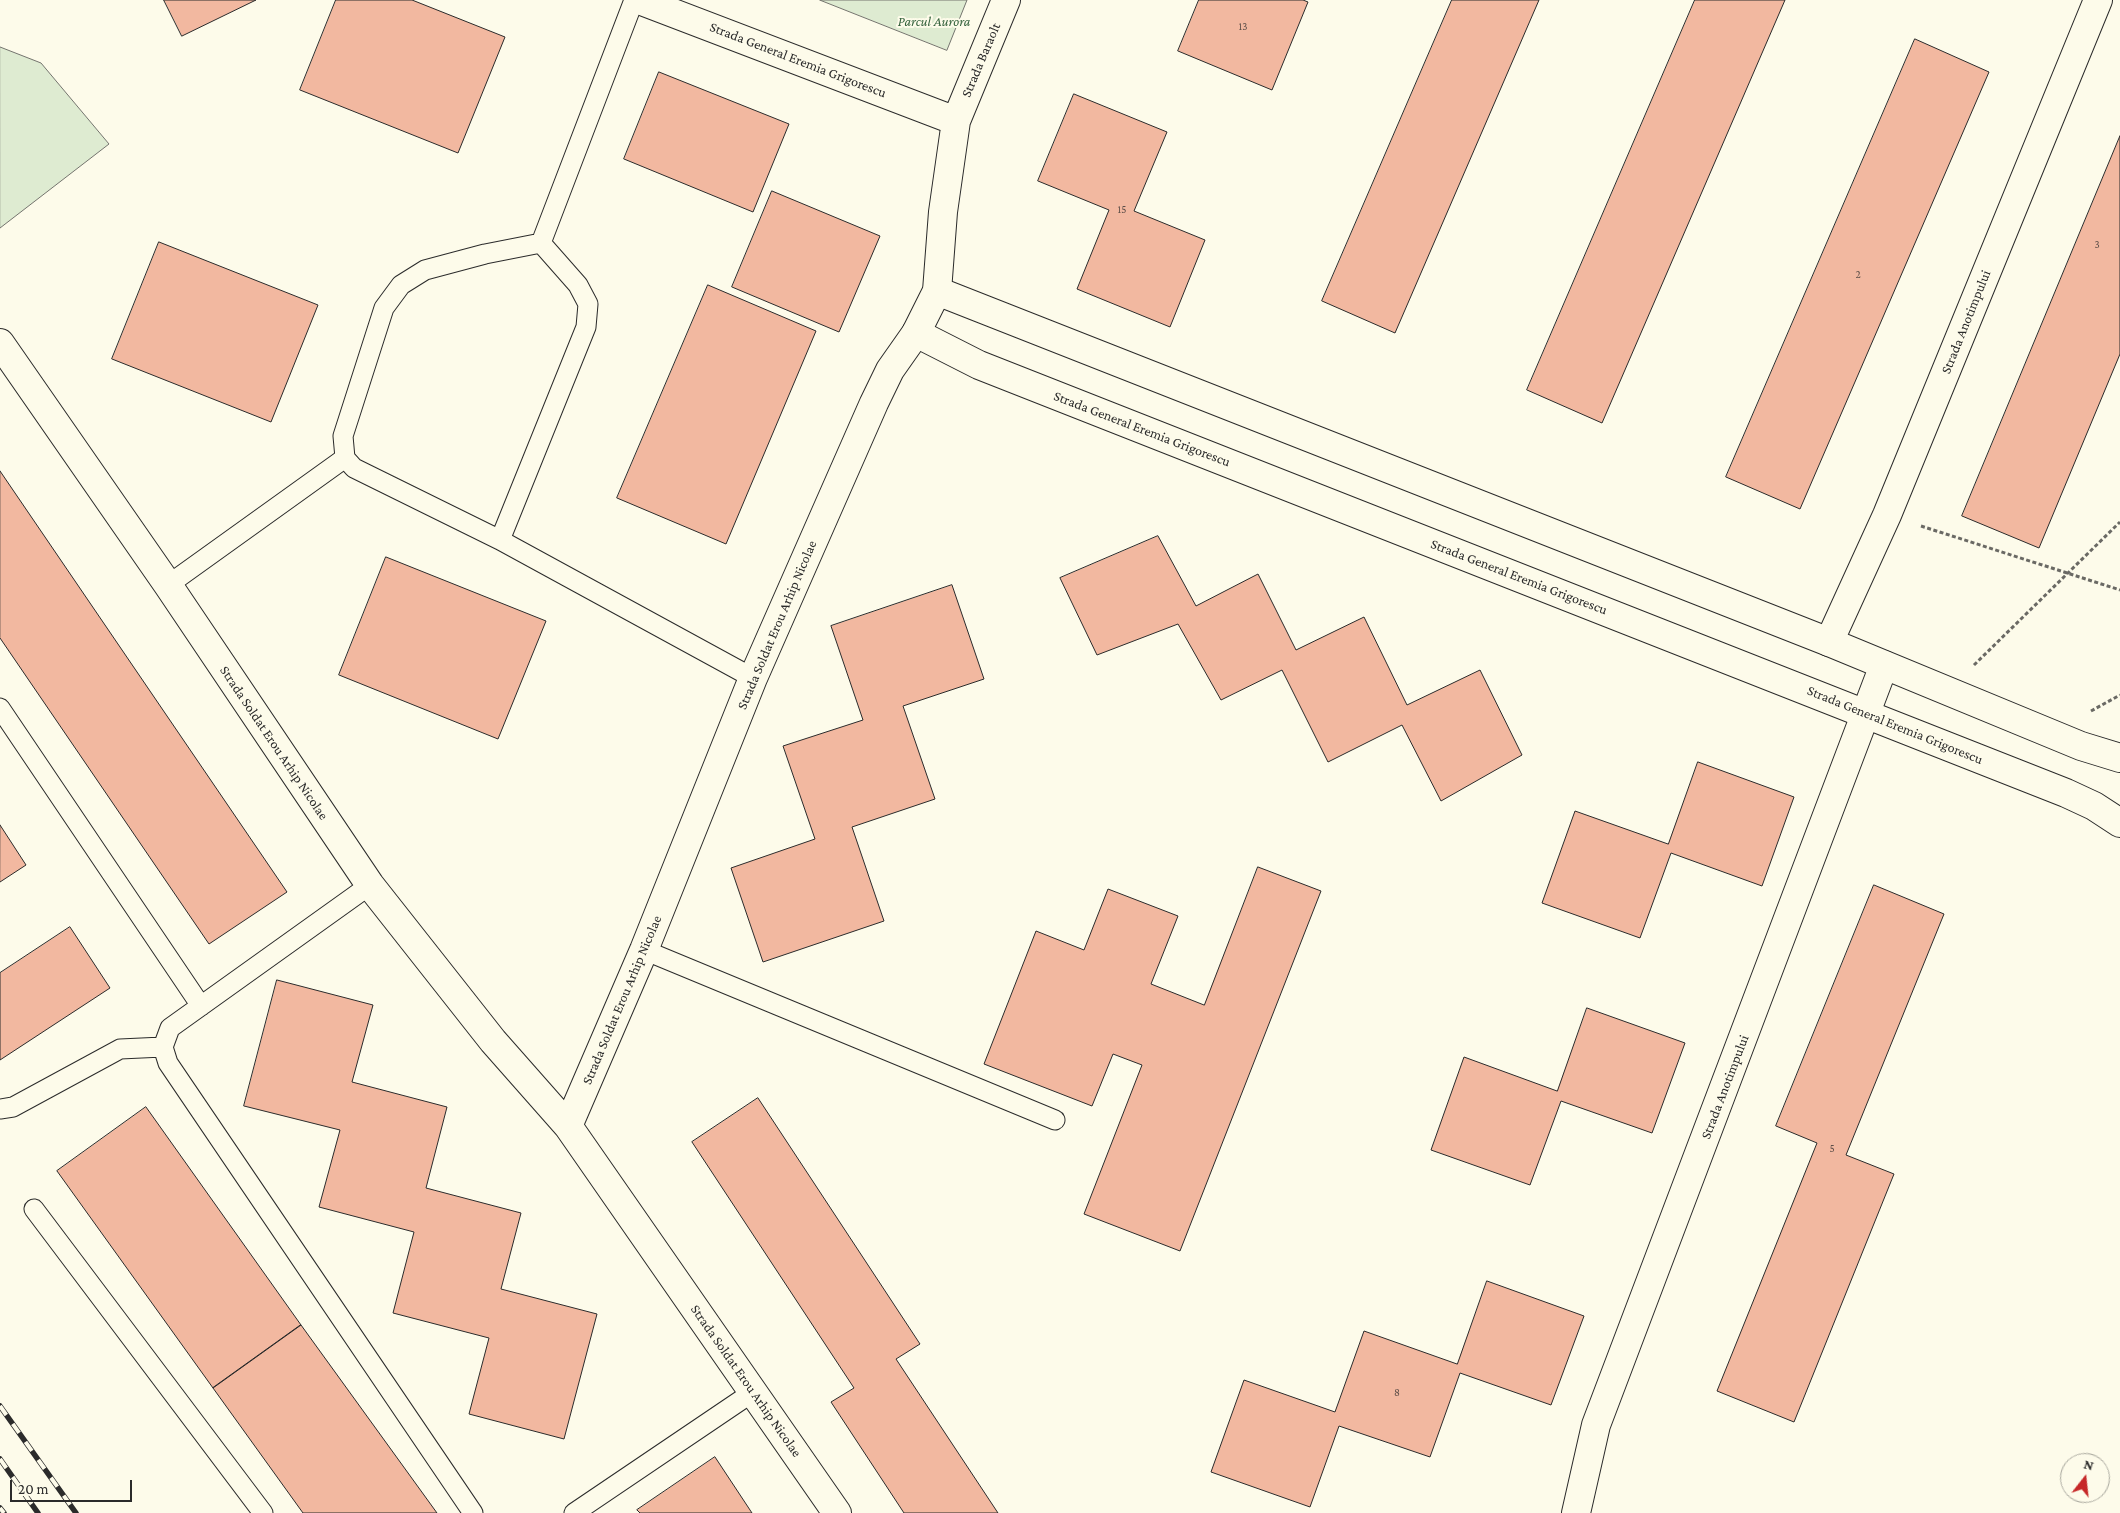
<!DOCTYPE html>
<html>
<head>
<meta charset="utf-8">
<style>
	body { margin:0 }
	#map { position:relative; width:2120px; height:1513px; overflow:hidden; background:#fdfbea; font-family:"Crimson Pro",serif }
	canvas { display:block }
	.north { position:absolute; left:2060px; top:1453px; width:50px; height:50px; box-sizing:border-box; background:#fdfbea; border:1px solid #a9a89e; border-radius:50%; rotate:16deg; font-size:14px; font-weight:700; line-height:20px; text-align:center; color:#2b2b2b }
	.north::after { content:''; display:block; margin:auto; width:18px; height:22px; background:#c62828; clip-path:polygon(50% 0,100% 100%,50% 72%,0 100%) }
	.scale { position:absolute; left:10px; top:1480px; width:122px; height:22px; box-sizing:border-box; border:2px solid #2b2b2b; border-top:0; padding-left:6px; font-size:15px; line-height:18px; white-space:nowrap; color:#2b2b2b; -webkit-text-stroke:4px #fdfbea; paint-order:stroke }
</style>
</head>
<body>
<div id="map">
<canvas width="2120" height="1513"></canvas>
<div class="north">N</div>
<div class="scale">20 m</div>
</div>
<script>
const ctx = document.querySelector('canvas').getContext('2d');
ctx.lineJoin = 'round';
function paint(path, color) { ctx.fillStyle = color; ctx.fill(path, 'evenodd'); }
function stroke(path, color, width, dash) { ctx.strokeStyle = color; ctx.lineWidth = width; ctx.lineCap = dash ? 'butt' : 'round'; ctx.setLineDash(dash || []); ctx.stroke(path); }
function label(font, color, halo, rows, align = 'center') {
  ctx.font = font + ' "Crimson Pro",serif'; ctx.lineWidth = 4; ctx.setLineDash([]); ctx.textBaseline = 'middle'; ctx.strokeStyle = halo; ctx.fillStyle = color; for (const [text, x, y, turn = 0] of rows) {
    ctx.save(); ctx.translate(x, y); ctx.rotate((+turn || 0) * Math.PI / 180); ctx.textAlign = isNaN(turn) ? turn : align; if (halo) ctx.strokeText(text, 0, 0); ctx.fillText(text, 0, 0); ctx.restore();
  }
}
const green = new Path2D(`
	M 820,0 L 967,0 L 947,50 Z
	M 0,47 L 41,63 L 109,144 L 0,228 Z`);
paint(green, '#deebd1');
stroke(green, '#74746e', 1);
const building = new Path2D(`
	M 164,0 L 256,0 L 182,36 Z
	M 336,0 L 412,0 L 505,37 L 458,153 L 300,90 Z
	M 1199,0 L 1303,0 L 1308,2 L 1272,90 L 1178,51 Z
	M 1452,0 L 1539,0 L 1395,333 L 1322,301 Z
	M 1695,0 L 1785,0 L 1602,423 L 1527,390 Z
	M 1915,39 L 1989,72 L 1800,509 L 1726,477 Z
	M 659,72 L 789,124 L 753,212 L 624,159 Z
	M 1074,94 L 1167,132 L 1134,211 L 1205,240 L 1170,327 L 1077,289 L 1109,210 L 1038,181 Z
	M 2120,136 L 2120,354 L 2039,548 L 1962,516 Z
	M 772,191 L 880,236 L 839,332 L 732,287 Z
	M 159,242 L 318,305 L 271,422 L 112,359 Z
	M 708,285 L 816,331 L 726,544 L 617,498 Z
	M 0,471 L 287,892 L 209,944 L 0,638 Z
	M 1158,536 L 1196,606 L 1258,574 L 1296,650 L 1364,617 L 1407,705 L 1480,670 L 1522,755 L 1441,801 L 1402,725 L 1328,762 L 1282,670 L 1221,700 L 1178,624 L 1097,655 L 1060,578 Z
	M 386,557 L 546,621 L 498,739 L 339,675 Z
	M 952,585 L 984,679 L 903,706 L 935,799 L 852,827 L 884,921 L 763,962 L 731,868 L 815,839 L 783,746 L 863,720 L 831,626 Z
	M 1698,762 L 1794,797 L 1762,886 L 1671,853 L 1640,938 L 1542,903 L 1575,811 L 1668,844 Z
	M 0,825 L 26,865 L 0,882 Z
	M 1258,867 L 1321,891 L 1180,1251 L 1084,1214 L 1142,1065 L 1113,1054 L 1092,1106 L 984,1064 L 1036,931 L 1084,950 L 1108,889 L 1178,916 L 1151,984 L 1204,1005 Z
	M 1874,885 L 1944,914 L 1846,1155 L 1894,1174 L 1794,1422 L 1717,1391 L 1817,1143 L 1776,1126 Z
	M 70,927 L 110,988 L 0,1060 L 0,973 Z
	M 277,980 L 373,1005 L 352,1082 L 447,1107 L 426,1188 L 521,1213 L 501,1289 L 597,1314 L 564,1439 L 469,1414 L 489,1338 L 393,1313 L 414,1232 L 319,1207 L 340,1130 L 244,1106 Z
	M 1587,1008 L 1685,1043 L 1652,1133 L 1561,1101 L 1530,1185 L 1431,1150 L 1464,1057 L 1557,1091 Z
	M 758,1098 L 920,1344 L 896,1359 L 998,1513 L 904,1513 L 831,1402 L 854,1388 L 692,1142 Z
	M 146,1107 L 301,1325 L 213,1388 L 57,1171 Z
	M 1487,1281 L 1584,1316 L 1551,1405 L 1460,1373 L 1430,1457 L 1339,1426 L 1310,1507 L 1211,1472 L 1244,1380 L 1335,1412 L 1364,1331 L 1457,1364 Z
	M 301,1325 L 437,1513 L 303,1513 L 213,1388 Z
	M 715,1457 L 752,1513 L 640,1513 L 637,1510 Z`);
paint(building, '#f2b8a0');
stroke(building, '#2b2b2b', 1);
const lane = new Path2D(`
	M 541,243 L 634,0
	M 500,540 L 586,327 L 588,304 L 578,285 L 541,243 L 485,254 L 425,270 L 401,285 L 384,308 L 343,436 L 345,458 L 354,468 L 500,540 L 753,678
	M 168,585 L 345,458
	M 0,708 L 201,1006
	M 370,885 L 170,1028 L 163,1047 L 168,1063 L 473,1513
	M 644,950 L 1055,1120
	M 0,1109 L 13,1107 L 120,1049 L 163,1047
	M 34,1209 L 263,1513
	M 574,1513 L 753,1392`);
const street = new Path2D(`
	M 639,0 L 956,121
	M 0,343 L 168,585 L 370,885 L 493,1041 L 568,1126 L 837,1513
	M 1829,642 L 1887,515 L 2098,0
	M 568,1126 L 644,950 L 753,678 L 874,403 L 890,370 L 916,333 L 937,291 L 943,212 L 956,121 L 1006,0
	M 1576,1513 L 1596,1425 L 1884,665`);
const secondary = new Path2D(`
	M 937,291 L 1829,642 L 2081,746 L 2120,758
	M 916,333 L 979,365 L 2066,793 L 2094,806 L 2120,823`);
stroke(lane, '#2b2b2b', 21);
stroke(street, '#2b2b2b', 30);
stroke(secondary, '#2b2b2b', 30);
stroke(new Path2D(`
	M 1921,526 L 2120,590
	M 1974,665 L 2120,522
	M 2091,711 L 2120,695`), '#6a6964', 3, [4, 2.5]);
stroke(lane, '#fdfbea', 19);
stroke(street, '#fdfbea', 28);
stroke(secondary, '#fdfbea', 28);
const rail = new Path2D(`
	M 0,1406 L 76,1513
	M 0,1459 L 38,1513
	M 0,1508 L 4,1513`);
stroke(rail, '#2b2b2b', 5.5);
stroke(rail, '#fdfbea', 4, [11]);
label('11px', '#5d4e48', null, [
	["13",1243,27],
	["15",1122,210],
	["3",2097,245],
	["2",1858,275],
	["5",1832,1149],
	["8",1397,1393]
]);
label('italic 14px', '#34623c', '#fdfbea', [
	["Parcul Aurora",934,22]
]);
label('14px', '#2b2b2b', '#fdfbea', [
	["Strada General Eremia Grigorescu",798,60,21],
	["Strada Baraolt",981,60,-67],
	["Strada Anotimpului",1966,322,-68],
	["Strada General Eremia Grigorescu",1142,429,21],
	["Strada General Eremia Grigorescu",1519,577,21],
	["Strada Soldat Erou Arhip Nicolae",777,625,-67],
	["Strada General Eremia Grigorescu",1895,725,22],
	["Strada Soldat Erou Arhip Nicolae",274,743,56],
	["Strada Soldat Erou Arhip Nicolae",622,1000,-67],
	["Strada Anotimpului",1725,1087,-69],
	["Strada Soldat Erou Arhip Nicolae",746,1381,55]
]);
</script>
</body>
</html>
